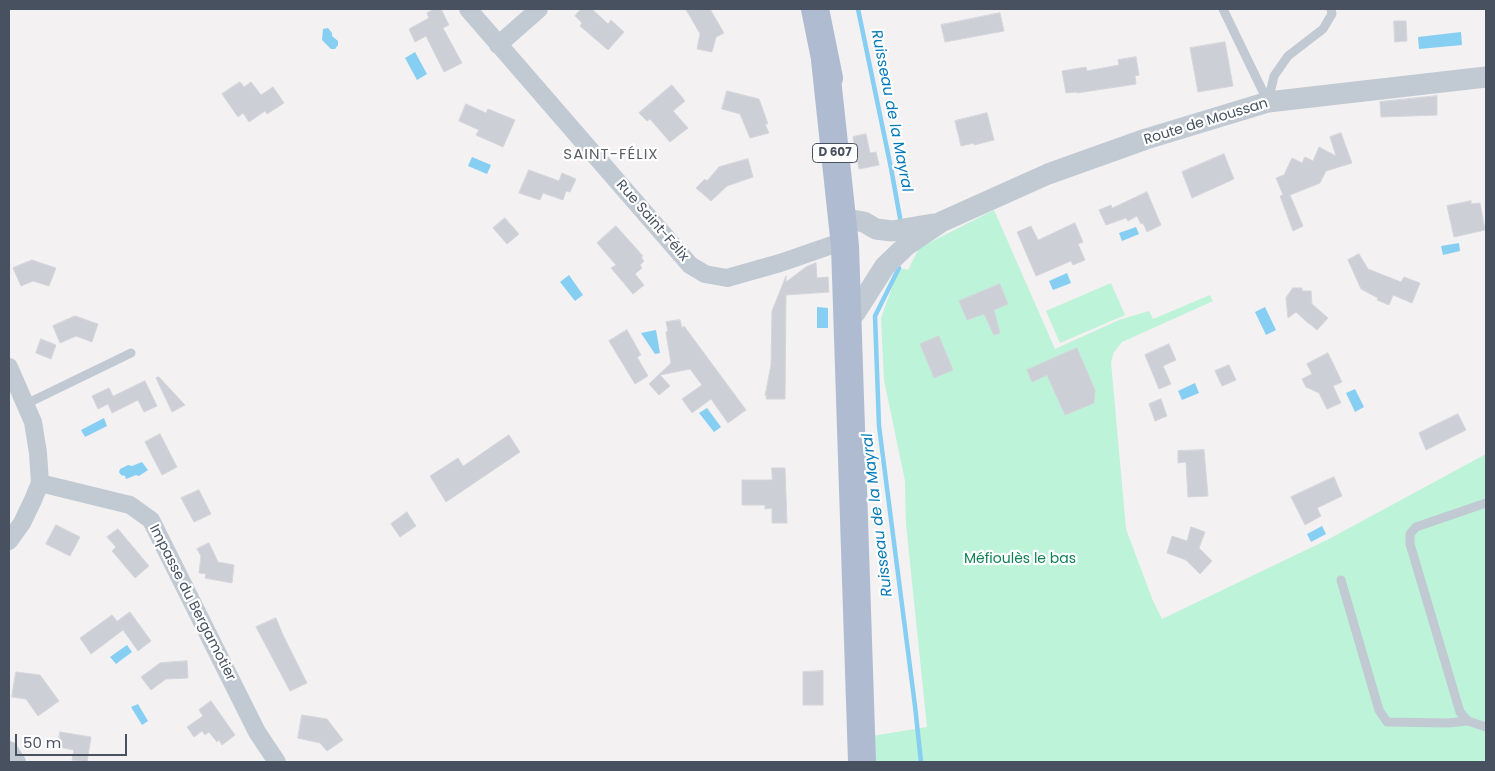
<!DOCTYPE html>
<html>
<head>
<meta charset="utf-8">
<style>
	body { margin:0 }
	#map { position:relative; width:1495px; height:771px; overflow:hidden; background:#f3f1f1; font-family:Poppins,sans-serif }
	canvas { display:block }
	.frame { position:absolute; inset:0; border:10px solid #475160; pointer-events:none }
	.scale { position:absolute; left:15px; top:734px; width:112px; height:22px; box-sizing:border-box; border:2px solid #475160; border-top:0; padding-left:6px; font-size:15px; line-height:18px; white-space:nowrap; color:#475160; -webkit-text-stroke:4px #fff; paint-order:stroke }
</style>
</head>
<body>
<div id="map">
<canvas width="1495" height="771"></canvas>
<div class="frame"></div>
<div class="scale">50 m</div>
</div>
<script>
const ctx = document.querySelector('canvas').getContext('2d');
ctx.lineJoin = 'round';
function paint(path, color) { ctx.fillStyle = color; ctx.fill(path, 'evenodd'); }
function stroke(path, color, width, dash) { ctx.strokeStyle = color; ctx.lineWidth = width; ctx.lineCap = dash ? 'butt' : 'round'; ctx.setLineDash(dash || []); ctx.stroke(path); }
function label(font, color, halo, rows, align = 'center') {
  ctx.font = font + ' Poppins,sans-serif'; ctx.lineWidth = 4.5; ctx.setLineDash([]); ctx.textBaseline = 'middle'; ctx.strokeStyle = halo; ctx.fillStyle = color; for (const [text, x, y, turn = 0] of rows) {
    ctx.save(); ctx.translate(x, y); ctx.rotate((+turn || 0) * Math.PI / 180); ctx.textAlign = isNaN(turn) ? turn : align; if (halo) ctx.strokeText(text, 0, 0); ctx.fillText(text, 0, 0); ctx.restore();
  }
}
paint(new Path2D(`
	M 994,210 L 1055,349 L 1119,320 L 1149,311 L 1153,319 L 1210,295 L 1213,301 L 1122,342 L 1114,352 L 1111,362 L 1126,529 L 1153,601 L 1162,619 L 1329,539 L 1486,454 L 1486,762 L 873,762 L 872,736 L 927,727 L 906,524 L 905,481 L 884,380 L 881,318 L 899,268 L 908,270 L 919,248 Z
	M 1111,283 L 1125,315 L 1060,343 L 1046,311 Z`), '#bdf3d9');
paint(new Path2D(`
	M 328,28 L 332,33 L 332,36 L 338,41 L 338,45 L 335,49 L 331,49 L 322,40 L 323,29 Z
	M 1461,32 L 1462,45 L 1419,49 L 1418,37 Z
	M 415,52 L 427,74 L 417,80 L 405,58 Z
	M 472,157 L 491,165 L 487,174 L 468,166 Z
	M 1136,227 L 1139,234 L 1122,241 L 1119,233 Z
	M 1459,243 L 1460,251 L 1443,255 L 1441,246 Z
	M 1067,273 L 1071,283 L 1053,290 L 1049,281 Z
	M 569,275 L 583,295 L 575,301 L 560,282 Z
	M 817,307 L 828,308 L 828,328 L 817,328 Z
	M 1265,307 L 1276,330 L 1266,335 L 1255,312 Z
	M 656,330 L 660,353 L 655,354 L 641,333 Z
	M 1195,383 L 1199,393 L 1182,400 L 1178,391 Z
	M 1355,389 L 1364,407 L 1355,412 L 1346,393 Z
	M 707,408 L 721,427 L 714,432 L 699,413 Z
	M 104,418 L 107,426 L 85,437 L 81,430 Z
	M 142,462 L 148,470 L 139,476 L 136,475 L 126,479 L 125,476 L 121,475 L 119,472 L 120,469 L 128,465 L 132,466 Z
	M 1322,526 L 1326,534 L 1311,542 L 1307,534 Z
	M 127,645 L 132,652 L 116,664 L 110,657 Z
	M 138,704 L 148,721 L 142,725 L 131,707 Z`), '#87cef3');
stroke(new Path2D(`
	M 858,9 L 891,168 L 900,218
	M 899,268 L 875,316 L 879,426 L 915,706 L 921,762`), '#87cef3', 4.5);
const building = new Path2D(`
	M 435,9 L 441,9 L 449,25 L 443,28 L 462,63 L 444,72 L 426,36 L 415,42 L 409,29 L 429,18 L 427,13 Z
	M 581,9 L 592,9 L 608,24 L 611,20 L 624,32 L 608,50 L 580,26 L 582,23 L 575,16 Z
	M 686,9 L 710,9 L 724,33 L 716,37 L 712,52 L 697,49 L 700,34 Z
	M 1000,13 L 1004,31 L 945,42 L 941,25 Z
	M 1394,21 L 1406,21 L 1407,41 L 1395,42 Z
	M 1225,42 L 1233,86 L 1198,92 L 1190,48 Z
	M 1136,57 L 1139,75 L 1135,76 L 1136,84 L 1077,93 L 1077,92 L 1066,93 L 1062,71 L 1086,67 L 1087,71 L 1119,65 L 1118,60 Z
	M 240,82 L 244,87 L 251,82 L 261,95 L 273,87 L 284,103 L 267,114 L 265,111 L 249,122 L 243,113 L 238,117 L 222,94 Z
	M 672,85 L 685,101 L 673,111 L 688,128 L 670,142 L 650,119 L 647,121 L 639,113 Z
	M 727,91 L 759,99 L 768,124 L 765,124 L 769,133 L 750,138 L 740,114 L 722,109 Z
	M 1437,96 L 1437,115 L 1381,117 L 1380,102 Z
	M 466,104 L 486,113 L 488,109 L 515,120 L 503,147 L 476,135 L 479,130 L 459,121 Z
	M 987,113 L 994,140 L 974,145 L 974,143 L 961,146 L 955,121 Z
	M 1341,133 L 1352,163 L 1326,171 L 1320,183 L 1290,195 L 1303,226 L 1293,231 L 1280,196 L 1283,195 L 1276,178 L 1284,175 L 1292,158 L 1302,163 L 1305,157 L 1313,161 L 1319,147 L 1336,156 L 1330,137 Z
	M 866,134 L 870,153 L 876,152 L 879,165 L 859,169 L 853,137 Z
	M 1224,154 L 1234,179 L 1192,198 L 1182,172 Z
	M 748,159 L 753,177 L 727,186 L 711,201 L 696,188 L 705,179 L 707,181 L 719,167 Z
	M 529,170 L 559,181 L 562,173 L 576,179 L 570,192 L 566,191 L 563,200 L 543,193 L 540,200 L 519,193 Z
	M 1147,192 L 1161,225 L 1147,232 L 1143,223 L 1141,224 L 1137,216 L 1128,221 L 1126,218 L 1106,225 L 1099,210 L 1111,205 L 1112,208 Z
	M 1471,201 L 1471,204 L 1480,203 L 1485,230 L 1454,237 L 1447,206 Z
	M 505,218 L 519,234 L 507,244 L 493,228 Z
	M 1075,223 L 1083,242 L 1078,244 L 1085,260 L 1073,265 L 1071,261 L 1036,276 L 1017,232 L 1031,226 L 1038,240 Z
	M 616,226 L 643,256 L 641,257 L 644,261 L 640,265 L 642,268 L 635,274 L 644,285 L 633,294 L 611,268 L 616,265 L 597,243 Z
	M 1359,254 L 1368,269 L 1401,282 L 1404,277 L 1420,283 L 1412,303 L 1393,295 L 1389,305 L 1377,300 L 1378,298 L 1361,289 L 1348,260 Z
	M 32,260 L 56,268 L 49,286 L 33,281 L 21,286 L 13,268 Z
	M 816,263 L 817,278 L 828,277 L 829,292 L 786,295 L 785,399 L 766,399 L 767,394 L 765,396 L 771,365 L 772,311 L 786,276 L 786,282 L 806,267 Z
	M 1000,284 L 1008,304 L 994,310 L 1000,333 L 994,335 L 984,314 L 967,320 L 959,301 Z
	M 1293,288 L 1302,288 L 1302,291 L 1311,291 L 1312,304 L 1328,318 L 1317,330 L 1310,324 L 1309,324 L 1296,312 L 1288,318 L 1286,298 Z
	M 75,316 L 98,324 L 92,342 L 76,336 L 60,343 L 53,326 Z
	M 680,320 L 682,328 L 684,326 L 746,410 L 728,423 L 711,399 L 692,413 L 682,399 L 702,385 L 690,369 L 660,375 L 670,386 L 659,395 L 649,384 L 671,363 L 667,339 L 666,332 L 668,331 L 666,322 Z
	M 627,330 L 641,355 L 637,357 L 648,376 L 635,384 L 609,341 Z
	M 939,336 L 953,370 L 934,378 L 920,344 Z
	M 41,339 L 56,345 L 51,359 L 36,353 Z
	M 1169,344 L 1176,360 L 1163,366 L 1171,384 L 1159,389 L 1145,355 Z
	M 1077,348 L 1095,390 L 1094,403 L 1065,415 L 1047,375 L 1032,382 L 1027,370 Z
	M 1328,353 L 1342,382 L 1333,386 L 1341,403 L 1327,409 L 1319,393 L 1306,387 L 1302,379 L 1312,374 L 1307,364 Z
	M 1229,365 L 1236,380 L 1222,386 L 1215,371 Z
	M 159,377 L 185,405 L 172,412 L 156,378 Z
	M 145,381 L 157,406 L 144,412 L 138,400 L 112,413 L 108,404 L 98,409 L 92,396 L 109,388 L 113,396 Z
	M 1161,399 L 1167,416 L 1155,421 L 1149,404 Z
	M 1458,414 L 1466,430 L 1426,450 L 1419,433 Z
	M 160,434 L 177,467 L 162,475 L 145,442 Z
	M 509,435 L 520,452 L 446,502 L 430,476 L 458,458 L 463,466 Z
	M 1204,450 L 1208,496 L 1188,497 L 1186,462 L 1178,463 L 1178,451 Z
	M 772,468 L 785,468 L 787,523 L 772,523 L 772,508 L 765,509 L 765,505 L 742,505 L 742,480 L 772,480 Z
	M 1334,477 L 1342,496 L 1317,508 L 1321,516 L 1305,525 L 1291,497 Z
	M 199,490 L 211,514 L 194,522 L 181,498 Z
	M 407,512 L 416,526 L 400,537 L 391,524 Z
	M 56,525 L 80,537 L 70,556 L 46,544 Z
	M 1191,527 L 1205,532 L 1199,548 L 1212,561 L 1200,574 L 1186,560 L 1167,553 L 1172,536 L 1187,541 Z
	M 118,529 L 149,566 L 135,578 L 112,551 L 116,547 L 107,537 Z
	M 209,543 L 218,562 L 234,565 L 232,583 L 205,578 L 206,574 L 199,573 L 201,556 L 197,549 Z
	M 130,612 L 151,641 L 138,651 L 123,630 L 91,654 L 80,638 L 112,615 L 117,621 Z
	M 276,618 L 283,635 L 307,683 L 290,691 L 256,627 Z
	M 187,661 L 188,678 L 166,679 L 151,690 L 141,677 L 160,663 Z
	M 823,671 L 823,705 L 803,705 L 803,672 Z
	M 16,672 L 40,675 L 59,701 L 38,716 L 26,699 L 12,697 Z
	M 211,701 L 235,735 L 222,745 L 219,740 L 217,742 L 209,732 L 205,735 L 202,731 L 194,737 L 187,727 L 203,716 L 199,710 Z
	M 302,715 L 327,719 L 343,740 L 327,751 L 320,743 L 298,738 Z
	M 60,732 L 91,737 L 87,762 L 72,760 L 74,750 L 58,747 Z`);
paint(building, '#cccfd6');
stroke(building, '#d4d6dc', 1);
stroke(new Path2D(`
	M 1223,9 L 1268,102 L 1274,76 L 1288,56 L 1323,29 L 1332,14 L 1331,9
	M 26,404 L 131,353
	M 1486,503 L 1416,527 L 1410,534 L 1410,544 L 1460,712 L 1468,721 L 1486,727
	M 1341,580 L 1379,710 L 1387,722 L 1448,723 L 1468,721`), '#c1c9d3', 9);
stroke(new Path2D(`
	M 468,9 L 690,265 L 705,274 L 727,278 L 780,263 L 832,245 L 840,244 L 845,246
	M 498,45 L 539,9
	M 9,367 L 33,422 L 38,453 L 40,483 L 33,500 L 22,523 L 9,541
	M 40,483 L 130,505 L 151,520 L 257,732 L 277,762
	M 9,750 L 17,762`), '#c1c9d3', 18);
stroke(new Path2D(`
	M 852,220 L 864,222 L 876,229 L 892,231 L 933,224
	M 855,313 L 885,266 L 907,245 L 941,222 L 1048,174 L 1146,139 L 1268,102 L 1486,77`), '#c1c9d3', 21);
stroke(new Path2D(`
	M 815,9 L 829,78
	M 825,60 L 845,246 L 862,762`), '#afbbd1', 28);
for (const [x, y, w] of [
	[835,153,45]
]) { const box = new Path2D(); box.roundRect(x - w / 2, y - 9.5, w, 19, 4); ctx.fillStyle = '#fff'; ctx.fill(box); stroke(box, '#475160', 1); }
label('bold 12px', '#475160', null, [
	["D 607",835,153]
]);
label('14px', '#475160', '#fff', [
	["Route de Moussan",1206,122,-17],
	["Rue Saint-Félix",652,221,49],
	["Impasse du Bergamotier",192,603,63]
]);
label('14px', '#118258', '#fff', [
	["Méfioulès le bas",1020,559]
]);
label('italic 15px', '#0279b8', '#fff', [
	["Ruisseau de la Mayral",891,111,79],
	["Ruisseau de la Mayral",878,515,-97]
]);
ctx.letterSpacing = '1px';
label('15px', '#5c6066', '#fff', [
	["SAINT-FÉLIX",611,155]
]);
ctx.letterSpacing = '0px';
</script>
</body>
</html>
